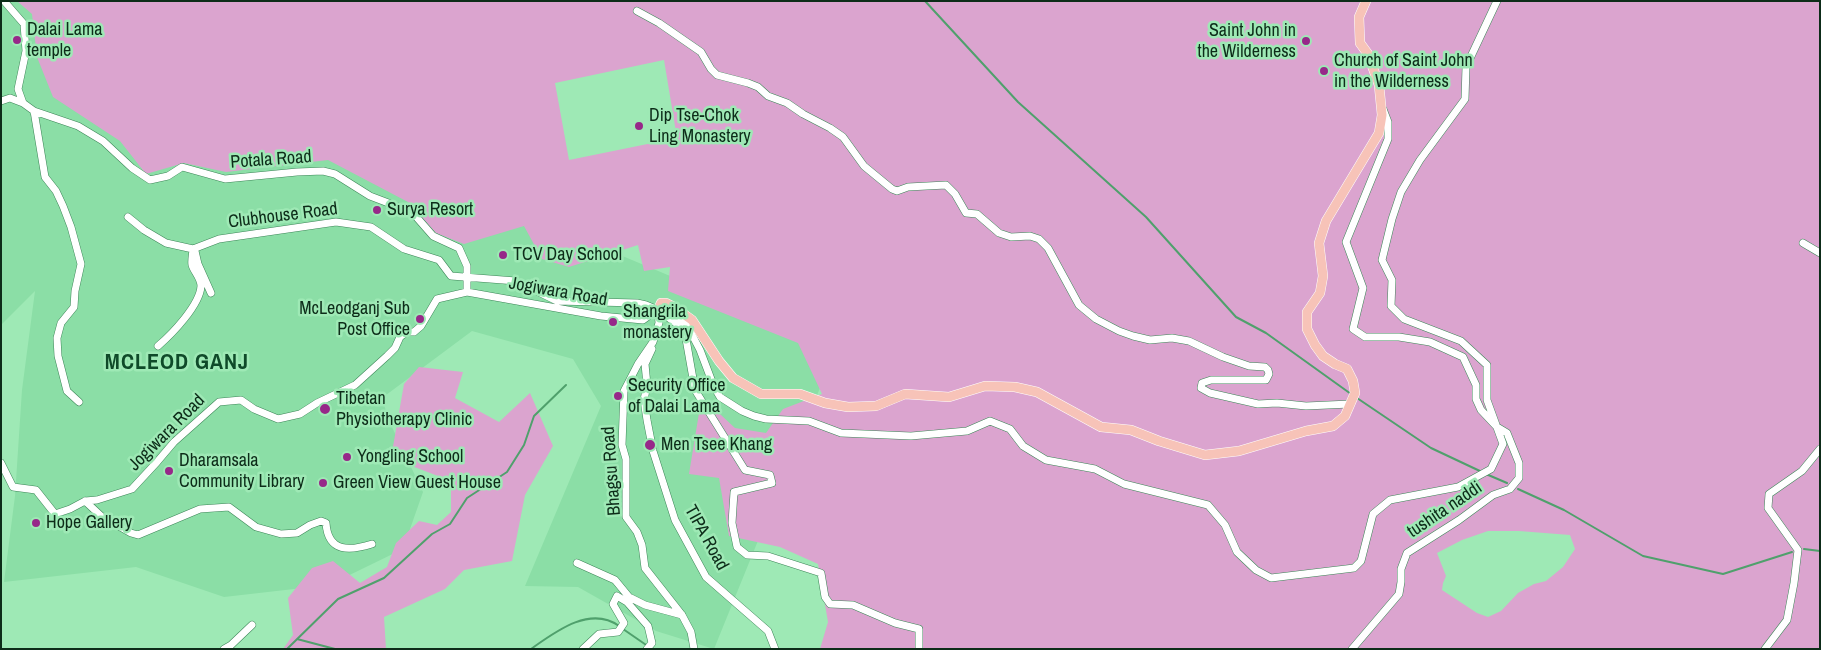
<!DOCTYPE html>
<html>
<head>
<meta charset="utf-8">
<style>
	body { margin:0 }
	#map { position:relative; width:1821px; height:650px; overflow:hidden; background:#9ee9b5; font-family:"Archivo Narrow",sans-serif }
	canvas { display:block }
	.frame { position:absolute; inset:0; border:2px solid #0d2c19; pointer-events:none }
</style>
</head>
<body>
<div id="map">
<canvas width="1821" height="650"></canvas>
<div class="frame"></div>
</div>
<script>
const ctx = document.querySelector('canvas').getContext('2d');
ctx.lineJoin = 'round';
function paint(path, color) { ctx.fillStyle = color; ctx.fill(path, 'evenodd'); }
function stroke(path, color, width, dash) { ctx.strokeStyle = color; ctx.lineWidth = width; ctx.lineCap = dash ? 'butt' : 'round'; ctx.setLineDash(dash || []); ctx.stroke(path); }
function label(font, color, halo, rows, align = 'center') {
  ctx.font = font + ' "Archivo Narrow",sans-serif'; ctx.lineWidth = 5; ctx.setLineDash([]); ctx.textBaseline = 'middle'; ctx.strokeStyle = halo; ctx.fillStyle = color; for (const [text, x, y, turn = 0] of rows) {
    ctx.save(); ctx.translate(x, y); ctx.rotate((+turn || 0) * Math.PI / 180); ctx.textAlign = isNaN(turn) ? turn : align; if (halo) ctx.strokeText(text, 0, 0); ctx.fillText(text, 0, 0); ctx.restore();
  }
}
paint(new Path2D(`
	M 1,1 L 29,1 L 396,161 L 837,346 L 714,649 L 656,631 L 578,587 L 525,586 L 601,406 L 573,359 L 472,331 L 382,398 L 389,421 L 423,492 L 403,549 L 329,585 L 224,597 L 136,567 L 4,582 L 15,496 L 22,390 L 35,291 L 1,325 Z`), '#8bdea6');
paint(new Path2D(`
	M 17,1 L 1820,1 L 1820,649 L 820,649 L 828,622 L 818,564 L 780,547 L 729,536 L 719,478 L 689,474 L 699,413 L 707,402 L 735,428 L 766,433 L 783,409 L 822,394 L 798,343 L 668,291 L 670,267 L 644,271 L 638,245 L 569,267 L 542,259 L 524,226 L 464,244 L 436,233 L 408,202 L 328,160 L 226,172 L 184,163 L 146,174 L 120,141 L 53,97 L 37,57 L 32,14 ZM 664,60 L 677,138 L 569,160 L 555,83 ZM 1488,531 L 1519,531 L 1570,535 L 1575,549 L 1563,567 L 1546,581 L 1534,584 L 1518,593 L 1501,611 L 1488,617 L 1477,613 L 1442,590 L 1443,583 L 1446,576 L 1437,553 L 1462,540 Z
	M 419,367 L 463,372 L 455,398 L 499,422 L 530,393 L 553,446 L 525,495 L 512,561 L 464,570 L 445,589 L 384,617 L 386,649 L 283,649 L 293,635 L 288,598 L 312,568 L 333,561 L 360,583 L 387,567 L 396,543 L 419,521 L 437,525 L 451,512 L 451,481 L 391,458 L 404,384 Z`), '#dba4cf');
stroke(new Path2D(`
	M 925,1 L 1018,102 L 1146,217 L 1236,317 L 1266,333 L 1351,394
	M 1357,398 L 1431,448 L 1482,472
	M 1486,474 L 1507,483
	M 1518,489 L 1564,510 L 1643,556 L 1723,574 L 1792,552
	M 1804,549 L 1820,551
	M 623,629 L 652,649
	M 297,639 L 335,649
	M 287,649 L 338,599 L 384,578 L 432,534 L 450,524 L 467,498 L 507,472 L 524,445 L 534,416 L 566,385
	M 531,649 C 555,632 590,605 619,626`), '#4fa06c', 2);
const minor = new Path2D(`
	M 4,1 L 24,24 L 26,51 L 18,89 L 23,103
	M 637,11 L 659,23 L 701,52 L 711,69 L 717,75 L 748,83 L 758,87 L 768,96 L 787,103 L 803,114 L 830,128 L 843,137 L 864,166 L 892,189 L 897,191 L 908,187 L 946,185 L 955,194 L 966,213 L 977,214 L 999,233 L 1011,237 L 1030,236 L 1039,239 L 1048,248 L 1079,305 L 1096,319 L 1119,331 L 1133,336 L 1150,340 L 1172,338 L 1189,341 L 1223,357 L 1249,366 L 1265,367 L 1268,370 L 1269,374 L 1266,380 L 1211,380 L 1202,383 L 1201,388 L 1210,393 L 1258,404 L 1277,403 L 1306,406 L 1350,404
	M 1,101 L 10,98 L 23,103 L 34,111 L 78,126 L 103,141 L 132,168 L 150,180 L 168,176 L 182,167 L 225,179 L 297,172 L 323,171 L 335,174 L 370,196 L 412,212 L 433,236 L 459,248 L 467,266 L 467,292
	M 34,111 L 45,177 L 56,191 L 63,206 L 71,227 L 81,264 L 75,291 L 74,307 L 61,323 L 57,338 L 58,356 L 67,391 L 79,402
	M 128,217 L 144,230 L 166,243 L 193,249 L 219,239 L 336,222 L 371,227 L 404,249 L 439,260 L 451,276 L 516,281 L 557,301 L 637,303 L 646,305 L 658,310 L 681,327 L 686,339 L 695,390 L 745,470 L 770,475 L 772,483 L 734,492 L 732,523 L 737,547 L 747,555 L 768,556 L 821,573 L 825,597 L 830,604 L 853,605 L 895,623 L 919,629 L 919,649
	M 1803,243 L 1820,253
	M 195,251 L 198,264 L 211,293
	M 658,310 L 659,323 L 653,342 L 638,364 L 624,391 L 622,445 L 626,459 L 626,517 L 637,532 L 642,545 L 645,568 L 682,615 L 691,632 L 694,649
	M 158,346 C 172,334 200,305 201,286 C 201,278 194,272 192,265 C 191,260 193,253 193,249
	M 652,349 L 645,364 L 647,385 L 644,400 L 647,420 L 653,451 L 675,520 L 706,577 L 768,631 L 775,649
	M 1,463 L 13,487 L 36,490 L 55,514 L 70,509 L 85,501 L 97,500 L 132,489 L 157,462 L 174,442 L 219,402 L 241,400 L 254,409 L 278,419 L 300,414 L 317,403 L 355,385 L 387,356 L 395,348 L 400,337 L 407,332 L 414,332 L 421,326 L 437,299 L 467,292 L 601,316 L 643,320 L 661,307 L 678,316 L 687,325 L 700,350 L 714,387 L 720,397 L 742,411 L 754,416 L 766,419 L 809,421 L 841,433 L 911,436 L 967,431 L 990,421 L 1010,429 L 1023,446 L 1046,460 L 1095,469 L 1124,484 L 1208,505 L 1225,525 L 1237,552 L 1256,570 L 1271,578 L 1354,568 L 1361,561 L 1373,514 L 1390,500 L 1458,487 L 1491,469 L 1503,444 L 1487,400 L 1487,365 L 1461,341 L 1404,319 L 1391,306 L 1392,280 L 1382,260 L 1392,219 L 1401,192 L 1420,160 L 1465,99 L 1466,67 L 1497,1
	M 85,501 L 101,516 L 131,533 L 138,535 L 200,509 L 229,507 L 256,527 L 281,534 L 297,533 L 310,525 L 321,521 L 326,523 C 328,553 350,551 372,544
	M 577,563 L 615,580 L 629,597 L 645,605 L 682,615
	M 224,649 L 231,645 L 252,625
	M 583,649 L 599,634 L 618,632 L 624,623 L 613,604 L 617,596 L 627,602 L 648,626 L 652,643 L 647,649
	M 1352,649 L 1399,594 L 1401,582 L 1401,569 L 1407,553 L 1459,520 L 1493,495 L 1510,489 L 1519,478 L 1519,463 L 1507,433 L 1497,427 L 1481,410 L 1476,399 L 1476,385 L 1463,357 L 1430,342 L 1399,337 L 1365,337 L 1353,329 L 1363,288 L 1346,242 L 1388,139 L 1388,122 L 1383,109
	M 1765,649 L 1787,620 L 1794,583 L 1798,550 L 1768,508 L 1769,494 L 1802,471 L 1820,449`);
const major = new Path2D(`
	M 658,310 L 661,303 L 666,303 L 674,307 L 692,320 L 719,361 L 733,378 L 761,394 L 800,394 L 825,403 L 848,407 L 876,406 L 905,394 L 949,397 L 985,386 L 1015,387 L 1037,392 L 1101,427 L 1131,430 L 1159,441 L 1205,455 L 1239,451 L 1306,431 L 1333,426 L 1345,416 L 1355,393 L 1353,381 L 1347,369 L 1335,364 L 1323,356 L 1315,345 L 1307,329 L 1307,312 L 1320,293 L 1323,276 L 1319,243 L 1326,221 L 1379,133 L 1382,115 L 1379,85 L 1368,54 L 1360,43 L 1359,17 L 1366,1`);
stroke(minor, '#3d8658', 8);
stroke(major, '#fff', 10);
stroke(minor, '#fff', 7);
stroke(major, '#f7c3b8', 9);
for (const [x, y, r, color] of [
	[17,40,5,"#972889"],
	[1306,41,5,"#972889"],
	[1324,71,5,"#972889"],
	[639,126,5,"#972889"],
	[377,210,5,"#972889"],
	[503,255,5,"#972889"],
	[420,319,5,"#972889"],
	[613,322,5,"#972889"],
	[618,396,5,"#972889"],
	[325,409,6,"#972889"],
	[650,445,6,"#972889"],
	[347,457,5,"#972889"],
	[169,471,5,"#972889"],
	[323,483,5,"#972889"],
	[36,523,5,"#972889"]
]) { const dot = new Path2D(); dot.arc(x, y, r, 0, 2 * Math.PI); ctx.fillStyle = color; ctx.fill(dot); stroke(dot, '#9ee9b5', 2); }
label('18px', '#0d2c19', '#9ee9b5', [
	["Dalai Lama",27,30],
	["temple",27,51],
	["Saint John in",1296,31,"right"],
	["the Wilderness",1296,52,"right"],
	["Church of Saint John",1334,61],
	["in the Wilderness",1334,82],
	["Dip Tse-Chok",649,116],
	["Ling Monastery",649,137],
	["Surya Resort",387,210],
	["TCV Day School",513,255],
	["McLeodganj Sub",410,309,"right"],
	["Post Office",410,330,"right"],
	["Shangrila",623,312],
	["monastery",623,333],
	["Security Office",628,386],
	["of Dalai Lama",628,407],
	["Tibetan",336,399],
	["Physiotherapy Clinic",336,420],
	["Men Tsee Khang",661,445],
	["Yongling School",357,457],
	["Dharamsala",179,461],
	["Community Library",179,482],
	["Green View Guest House",333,483],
	["Hope Gallery",46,523]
], 'left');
label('18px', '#0d2c19', '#9ee9b5', [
	["Potala Road",271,160,-4],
	["Clubhouse Road",283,216,-7],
	["Jogiwara Road",558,292,10],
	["Jogiwara Road",167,433,-45],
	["Bhagsu Road",612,471,-94],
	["tushita naddi",1445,510,-34],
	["TIPA Road",706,538,61]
]);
ctx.letterSpacing = '1px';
label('bold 22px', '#0f4a29', '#9ee9b5', [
	["MCLEOD GANJ",177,363]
]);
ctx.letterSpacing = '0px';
</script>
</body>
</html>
